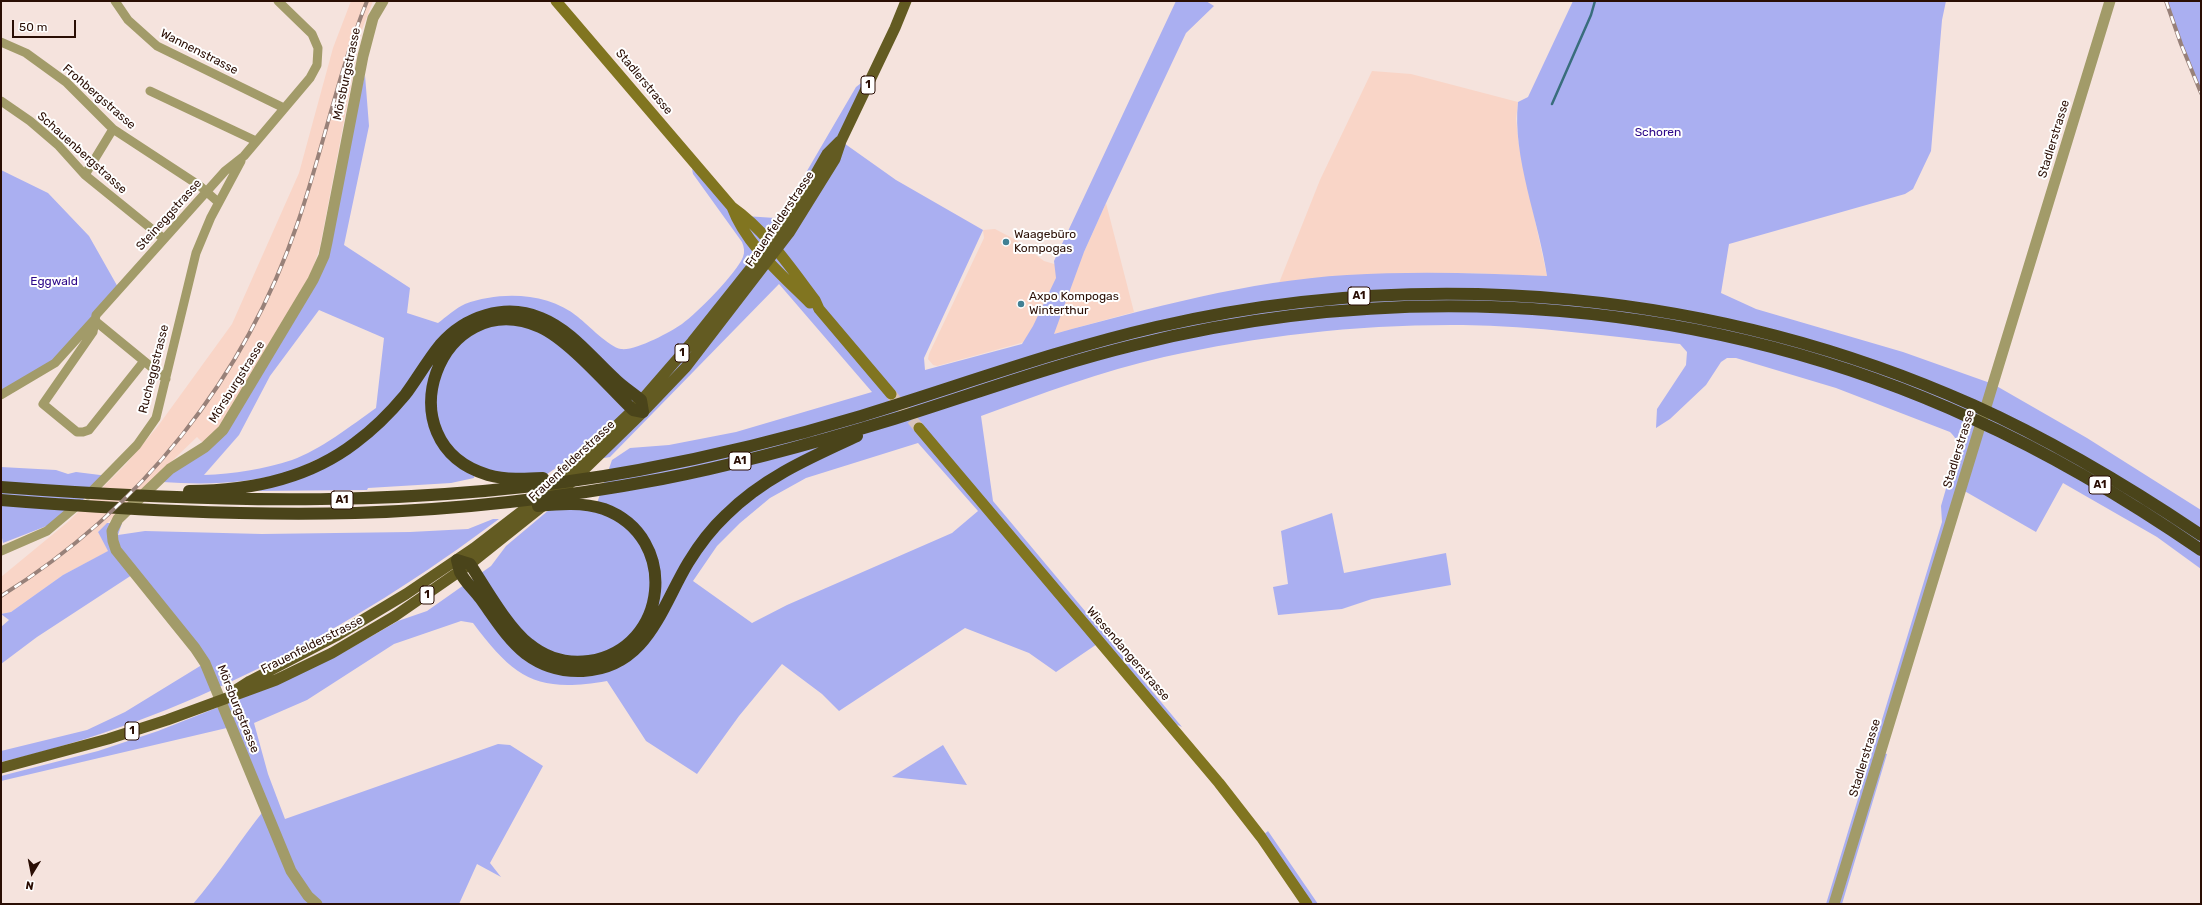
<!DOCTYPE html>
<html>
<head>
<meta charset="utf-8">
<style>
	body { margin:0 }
	#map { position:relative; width:2202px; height:905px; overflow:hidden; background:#f5e3dd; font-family:Rubik,sans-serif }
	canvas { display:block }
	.frame { position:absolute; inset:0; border:2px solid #2a0e04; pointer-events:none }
	.north { position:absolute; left:12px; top:853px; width:40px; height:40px; -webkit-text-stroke:3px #fff; paint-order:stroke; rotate:190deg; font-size:11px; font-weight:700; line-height:16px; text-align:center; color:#2a0e04 }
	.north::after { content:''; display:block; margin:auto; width:14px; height:18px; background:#2a0e04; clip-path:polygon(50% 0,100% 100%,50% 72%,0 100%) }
	.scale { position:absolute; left:12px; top:20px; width:64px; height:18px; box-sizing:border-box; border:2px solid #2a0e04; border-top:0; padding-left:5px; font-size:12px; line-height:14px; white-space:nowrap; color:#2a0e04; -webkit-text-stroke:3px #fff; paint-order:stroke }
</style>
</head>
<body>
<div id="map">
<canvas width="2202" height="905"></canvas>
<div class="frame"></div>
<div class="north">N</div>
<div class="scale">50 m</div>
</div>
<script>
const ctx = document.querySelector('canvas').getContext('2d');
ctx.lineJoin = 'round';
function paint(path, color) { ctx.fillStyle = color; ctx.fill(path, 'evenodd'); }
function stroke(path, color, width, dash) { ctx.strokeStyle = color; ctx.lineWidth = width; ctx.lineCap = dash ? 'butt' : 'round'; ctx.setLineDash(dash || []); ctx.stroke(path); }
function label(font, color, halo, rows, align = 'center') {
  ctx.font = font + ' Rubik,sans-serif'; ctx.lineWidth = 4; ctx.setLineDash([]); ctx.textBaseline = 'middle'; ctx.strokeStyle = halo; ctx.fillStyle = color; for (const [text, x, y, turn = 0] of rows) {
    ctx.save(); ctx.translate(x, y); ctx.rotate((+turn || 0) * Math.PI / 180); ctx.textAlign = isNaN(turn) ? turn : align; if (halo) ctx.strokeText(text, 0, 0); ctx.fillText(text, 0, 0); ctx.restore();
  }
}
paint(new Path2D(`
	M 351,1 L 373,1 L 361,32 L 320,247 L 310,277 L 226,420 L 203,443 L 197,437 L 98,532 L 109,551 L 63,575 L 11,612 L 1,614 L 1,577 L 69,521 L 126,464 L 158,426 L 232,324 L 299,173 L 333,48 Z
	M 1372,71 L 1411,74 L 1518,102 L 1516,119 L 1519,146 L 1547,276 L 1466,273 L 1279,283 L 1320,180 Z
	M 1106,203 L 1134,312 L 937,366 L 933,365 L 928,359 L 929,354 L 984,238 L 983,230 L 995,229 L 1016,240 L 1044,261 L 1061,266 L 1084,252 Z`), '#f9d5c7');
paint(new Path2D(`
	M 1176,1 L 1206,1 L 1214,6 L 1186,33 L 1106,203 L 1084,252 L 1054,334 C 1150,308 1248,281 1347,275 C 1414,271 1480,273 1547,276 C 1539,221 1512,157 1518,102 L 1528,97 L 1573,1 L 1946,1 L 1942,20 L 1931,151 L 1913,189 L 1905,194 L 1729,244 L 1721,293 L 1756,309 L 1903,352 L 1993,384 L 2087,438 L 2201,510 L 2201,569 L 2157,537 L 2063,483 L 2036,532 L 1961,489 L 1880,752 L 1887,754 L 1842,904 L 1826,904 L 1942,522 L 1941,506 L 1958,447 C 1957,440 1955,437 1950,432 L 1836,388 L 1736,358 L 1727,358 L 1721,362 L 1706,385 L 1670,419 L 1656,428 L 1657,409 L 1686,365 L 1687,352 L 1680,344 C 1608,336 1535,326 1463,325 C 1363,324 1262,335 1164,357 C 1102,371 1041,394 981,416 L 993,501 L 1182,727 L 1167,720 L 1100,642 L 1056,672 L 1029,653 L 965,628 L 839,711 L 822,694 L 782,664 L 739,716 L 697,774 L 646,741 L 607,681 C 537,693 515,679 473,623 L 461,621 L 394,644 L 307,700 L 254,723 L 268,774 L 285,819 L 498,744 L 510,745 L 543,766 L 490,863 L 501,877 L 477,864 L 459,904 L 193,904 C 219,874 240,840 265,809 L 231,727 L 1,781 L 1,776 L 98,751 L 158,731 L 287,680 L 344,652 L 398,621 L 427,611 L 491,566 L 506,546 L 556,504 L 597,503 L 612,460 L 630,448 L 669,445 L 736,432 L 872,392 L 779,284 L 610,457 L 559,466 L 541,478 L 475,471 L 474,478 L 451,483 L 368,488 L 367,490 L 254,491 L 325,456 C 312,461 300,468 288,472 C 247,484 205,485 162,482 L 183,463 L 203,454 L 313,280 L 365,75 L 369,126 L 344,245 L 410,288 L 407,313 L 438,323 C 446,317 456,308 465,304 C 500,291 548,292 578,317 C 588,325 609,347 621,349 C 636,351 670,332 682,324 C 697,313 736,274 743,257 C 745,252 744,247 742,242 L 693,174 L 692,169 L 745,216 L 775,218 L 790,200 L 856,87 L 873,74 L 841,141 L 896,180 L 983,230 L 924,358 L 925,370 L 1022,344 L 1033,326 L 1056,278 L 1054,261 ZM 319,310 L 384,338 L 376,408 C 352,425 320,450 292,460 C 264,469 234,474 204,475 L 239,435 L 270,376 ZM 918,443 L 978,511 L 952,533 L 787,605 L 752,623 L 693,581 L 717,546 L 740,523 L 770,498 L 806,478 Z
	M 2166,1 L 2201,1 L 2201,93 L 2181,44 Z
	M 1,170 L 48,193 L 89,236 L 119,289 L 55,363 L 1,395 Z
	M 1,467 L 56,470 L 68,474 L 76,472 L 108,476 L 62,520 L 3,543 L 1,533 Z
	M 1332,513 L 1344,573 L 1446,553 L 1451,585 L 1372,599 L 1342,609 L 1278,615 L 1273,587 L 1288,584 L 1281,531 Z
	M 493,519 L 499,519 C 351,630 183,720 1,762 L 1,751 L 87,730 L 125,712 L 205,663 L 135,573 L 37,637 L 1,664 L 1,627 L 9,620 L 1,614 L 11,612 L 63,575 L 108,551 L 98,532 L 107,523 L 122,523 L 118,535 L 145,531 L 262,534 L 410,532 L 468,529 Z
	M 943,745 L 967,785 L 892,777 Z
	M 1268,831 L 1318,904 L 1307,904 L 1261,837 Z`), '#aaaff1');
stroke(new Path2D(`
	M 1552,104 L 1591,15 L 1595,1`), '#396d7c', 2.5);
stroke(new Path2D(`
	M 891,394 L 919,428`), '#d7c3bc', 11, [11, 5.5]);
stroke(new Path2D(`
	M 115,1 L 128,20 L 157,46 L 284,108
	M 1,42 L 26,53 L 66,82 L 113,129 L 200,186 L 218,202
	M 150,91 L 256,141
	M 1,101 L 30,121 L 58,145 L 85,175 L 164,239
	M 85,175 L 113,129
	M 94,320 L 166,379
	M 144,361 L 89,430 L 83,432 L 77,432 L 43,404 L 93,332 L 96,315 L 225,171 L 244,156 L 310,78 L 317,65 L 318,48 L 312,34 L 278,1
	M 1,395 L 55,363 L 94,320
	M 88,495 L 137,445 L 156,418 L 196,253 L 211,217 L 241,161
	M 1,551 L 47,531 L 79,504`), '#a29b69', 9);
stroke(new Path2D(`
	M 317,904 L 308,896 L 291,871 L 205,663 L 195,648 L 116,550 L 113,541 L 112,531 L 118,519 L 170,469 L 205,447 L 223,430 L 313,280 L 324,256 L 327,242 L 363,56 L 373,18 L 383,1
	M 1834,904 L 2110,1`), '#a29b69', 11);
stroke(new Path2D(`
	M 556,1 L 732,207 C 766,231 790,267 815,300 L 819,309 L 891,394
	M 732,207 C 746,245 782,275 810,303
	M 919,428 L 1219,783 L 1261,837 L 1307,904`), '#817520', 11);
stroke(new Path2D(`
	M 236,690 L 250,681 L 336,636 L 406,594 L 474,548 L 548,491 L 633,410 L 692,342 L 771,243 L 807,189 L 827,154 L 840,141
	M 1,768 L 108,739 L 167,720 L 276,680 L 332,653 L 395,616 L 470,564 L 564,489 L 643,412 L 686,367 L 789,233 L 835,159 L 841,141 L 895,28 L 906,1`), '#635b22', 11);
stroke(new Path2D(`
	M 1,487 C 214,503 428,509 639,470 C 714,456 788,438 861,416 C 959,386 1056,350 1156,327 C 1428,264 1718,291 1973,405 C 2053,441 2128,486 2201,535
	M 189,491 C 247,491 308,479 355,443 C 374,429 390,413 405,395 C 417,379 427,361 440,345 C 465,316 505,303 541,318 C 571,330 592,358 615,379 C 623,387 633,393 641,400 L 643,412 L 633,410 C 609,387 569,340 540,327 C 440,283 381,443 488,475 C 506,480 525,479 543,478
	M 1,500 C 119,509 237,516 355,513 C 458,510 561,498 662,479 C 741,464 818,442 894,419 C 974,394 1053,365 1135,345 C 1413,276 1712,299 1973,419 C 2053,455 2128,500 2201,550
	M 457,560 C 458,564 459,568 460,572 C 465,582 473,589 480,598 C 494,617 507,639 526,654 C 542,666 562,672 583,671 C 647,668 661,608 688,563 C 699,545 711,529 726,515 C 763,478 809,458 857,436
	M 457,560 L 470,564 C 485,587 508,628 529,644 C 546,658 567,664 589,661 C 669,649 680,537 604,509 C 583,502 559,504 538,506`), '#4a441a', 12);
const rail = new Path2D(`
	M 2166,1 L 2181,44 L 2201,93
	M 1,596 C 141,509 245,378 298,222 C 323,149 338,73 367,1`);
stroke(rail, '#988179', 4);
stroke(rail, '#fff', 2.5, [8]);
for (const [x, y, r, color] of [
	[1006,242,4,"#418094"],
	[1021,304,4,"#418094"]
]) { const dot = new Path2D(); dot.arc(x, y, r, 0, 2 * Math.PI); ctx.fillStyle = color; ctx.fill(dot); stroke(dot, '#fff', 1.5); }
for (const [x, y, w] of [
	[868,85,14],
	[1359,296,22],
	[682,353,14],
	[740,461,22],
	[2100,485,22],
	[342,500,22],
	[427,595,14],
	[132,731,14]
]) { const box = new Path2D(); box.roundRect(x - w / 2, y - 9, w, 18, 3); ctx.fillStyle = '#fff'; ctx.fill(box); stroke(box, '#2a0e04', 1); }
label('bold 11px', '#2a0e04', null, [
	["1",868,85],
	["A1",1359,296],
	["1",682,353],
	["A1",740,461],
	["A1",2100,485],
	["A1",342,500],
	["1",427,595],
	["1",132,731]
]);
label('12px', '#2a0e04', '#fff', [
	["Wannenstrasse",199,52,27],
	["Mörsburgstrasse",347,74,-78],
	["Stadlerstrasse",644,82,50],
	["Frohbergstrasse",99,97,41],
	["Stadlerstrasse",2054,139,-73],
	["Schauenbergstrasse",82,153,42],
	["Steineggstrasse",169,215,-48],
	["Frauenfelderstrasse",780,219,-56],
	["Rucheggstrasse",154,369,-76],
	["Mörsburgstrasse",237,382,-58],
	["Stadlerstrasse",1959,449,-73],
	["Frauenfelderstrasse",572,461,-43],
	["Frauenfelderstrasse",312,645,-27],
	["Wiesendangerstrasse",1128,654,49],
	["Mörsburgstrasse",238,709,68],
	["Stadlerstrasse",1865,758,-73]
]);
label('12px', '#2c0889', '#fff', [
	["Schoren",1658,133],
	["Eggwald",54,282]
]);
label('12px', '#2a0e04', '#fff', [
	["Waagebüro",1014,235],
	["Kompogas",1014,249],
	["Axpo Kompogas",1029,297],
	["Winterthur",1029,311]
], 'left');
</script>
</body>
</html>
